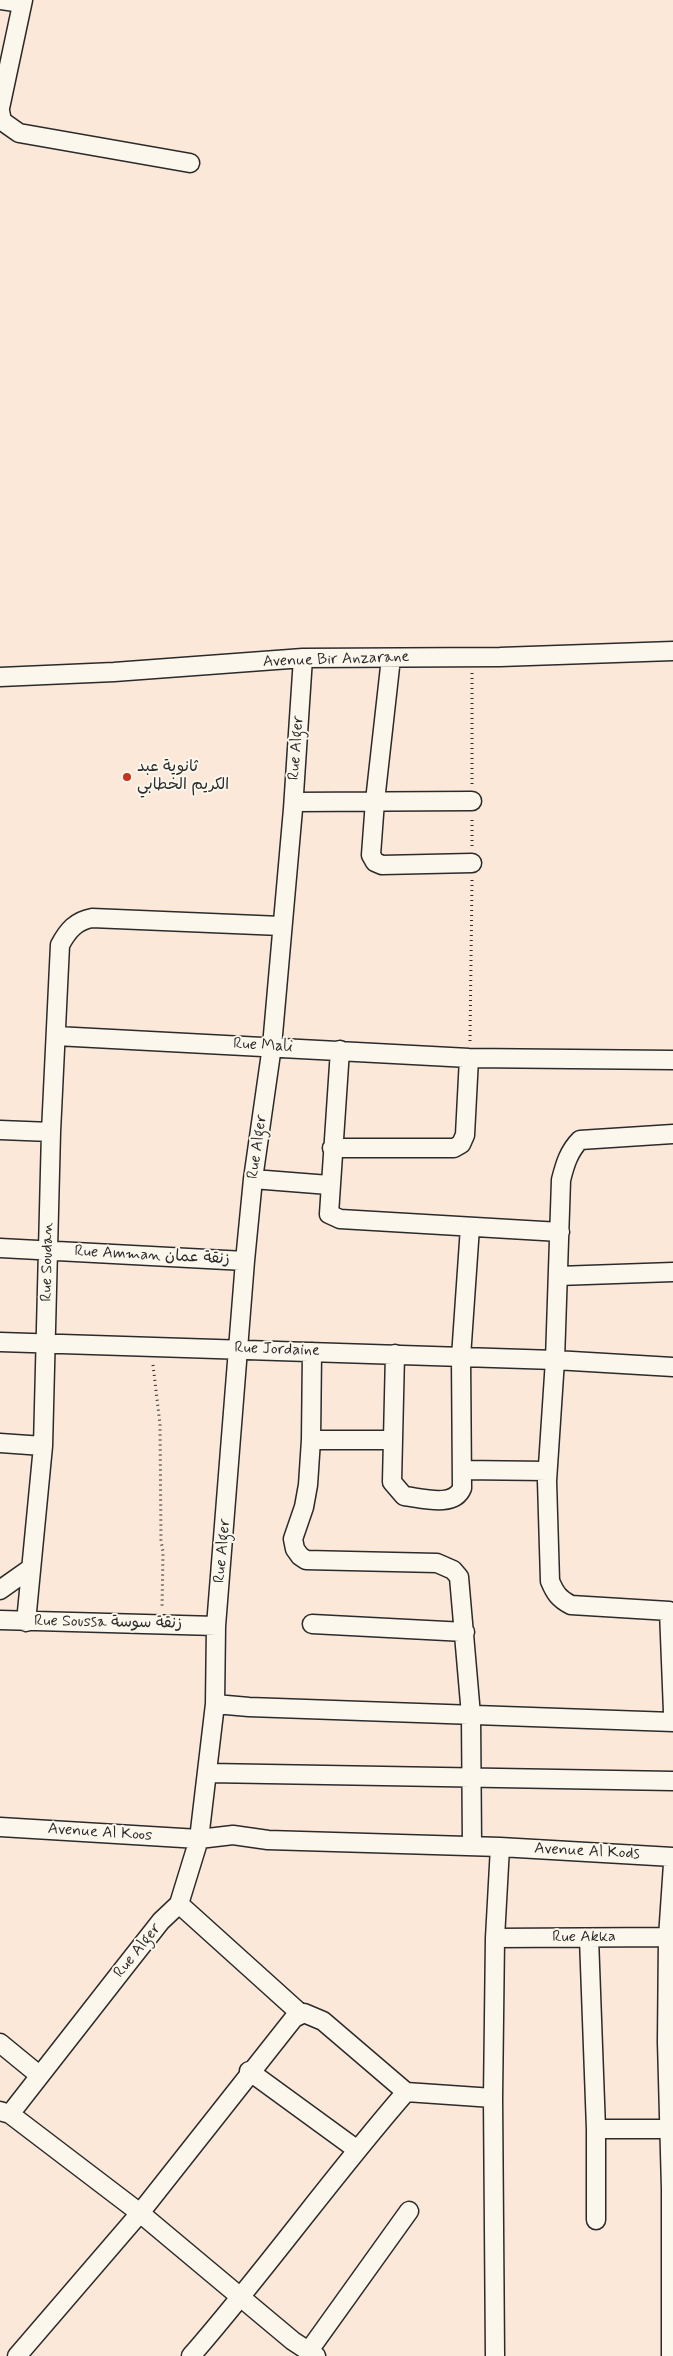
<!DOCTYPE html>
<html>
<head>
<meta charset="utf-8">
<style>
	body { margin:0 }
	canvas { display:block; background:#fbe8d9 }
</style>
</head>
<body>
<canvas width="673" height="2356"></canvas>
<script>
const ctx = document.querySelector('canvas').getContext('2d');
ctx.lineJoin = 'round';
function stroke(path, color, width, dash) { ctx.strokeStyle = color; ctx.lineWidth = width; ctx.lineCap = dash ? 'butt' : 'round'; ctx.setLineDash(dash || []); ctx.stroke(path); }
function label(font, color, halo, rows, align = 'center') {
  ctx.font = font + ' Mynerve,"Playpen Sans Arabic",sans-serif'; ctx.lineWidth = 4; ctx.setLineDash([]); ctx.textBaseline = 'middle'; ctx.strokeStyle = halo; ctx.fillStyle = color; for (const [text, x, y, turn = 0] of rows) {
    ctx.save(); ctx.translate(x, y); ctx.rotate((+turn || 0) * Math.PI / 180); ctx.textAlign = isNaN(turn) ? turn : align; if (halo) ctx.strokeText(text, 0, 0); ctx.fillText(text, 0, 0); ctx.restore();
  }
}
const street = new Path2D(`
	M 1,0 L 22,3
	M 0,108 L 23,0
	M 0,111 L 2,121 L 19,133 L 190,163
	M 391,658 L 375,801 L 371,855 L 375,862 L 382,865 L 472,863
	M 0,677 L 114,672 L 303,658 L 500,657 L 673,651
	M 294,802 L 472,801
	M 56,1036 L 469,1058 L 673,1060
	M 340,1050 L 329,1214 L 340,1219 L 560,1232
	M 0,1130 L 51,1132
	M 673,1134 L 580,1140 C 569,1151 565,1164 561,1180 L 555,1360 L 547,1481 L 550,1581 C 555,1593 559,1599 571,1605 L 669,1611 L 673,1712
	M 332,1148 L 454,1148 L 461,1144 L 465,1135 L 469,1058
	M 253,1179 L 329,1185
	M 0,1248 L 245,1261
	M 558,1276 L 673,1272
	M 0,1342 L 555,1360 L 673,1367
	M 312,1352 L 311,1440 L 308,1485 L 304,1507 L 293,1539 L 295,1549 L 300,1556 L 306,1560 L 437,1563 L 453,1570 L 459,1577 L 471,1715 L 472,1846
	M 395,1354 L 392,1482 L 404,1496 C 422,1498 454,1508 462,1488 L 461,1357 L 470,1227
	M 311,1440 L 393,1440
	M 0,1443 L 43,1446
	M 462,1470 L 547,1471
	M 0,1590 L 31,1568
	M 0,1620 L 216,1626
	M 26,1622 L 43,1446 L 51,1132 L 60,945 C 68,930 76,921 92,918 L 281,926
	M 312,1624 L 465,1632
	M 215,1704 L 249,1707 L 673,1722
	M 209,1773 L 673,1781
	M 0,1827 L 199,1839 L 233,1835 L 268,1840 L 500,1847 L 673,1857
	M 179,1904 L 301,2014
	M 495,1938 L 673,1937
	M 589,1938 L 596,2129 L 596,2220
	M 0,2043 L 39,2075
	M 249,2071 L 356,2149
	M 0,2111 L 10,2114 L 140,2213 L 293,2341 L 316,2356
	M 10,2114 L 124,1968 L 161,1921 L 179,1904 L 199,1839 L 215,1704 L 216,1626 L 245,1261 L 253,1179 L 272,1046 L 293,809 L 303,658
	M 596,2129 L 669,2129
	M 308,2352 L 409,2211
	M 17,2356 L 140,2213 L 294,2018 L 304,2013 L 323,2021 L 406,2092 L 493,2098
	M 191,2356 C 266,2270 331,2178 406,2092
	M 495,2356 L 493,2098 L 495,1938 L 500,1847
	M 671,2356 L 671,2189 L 667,2042 L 668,1937 L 673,1864`);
stroke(street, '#2b2b2b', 21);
stroke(new Path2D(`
	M 472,784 L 472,672
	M 472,846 L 472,817
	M 470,1041 L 472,880
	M 153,1365 L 160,1424 L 161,1540 L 163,1552 L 162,1608`), '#2b2b2b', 3, [1, 4]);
stroke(street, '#fbf7ec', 18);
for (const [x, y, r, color] of [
	[127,777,5,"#c8321e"]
]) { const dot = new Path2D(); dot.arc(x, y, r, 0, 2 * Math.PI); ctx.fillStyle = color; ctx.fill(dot); stroke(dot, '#fbf7ec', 2); }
label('16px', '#2b2b2b', '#fbf7ec', [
	["Avenue Bir Anzarane",336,660,-2],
	["Rue Alger",297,748,-86],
	["Rue Mali",263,1046,3],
	["Rue Alger",258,1147,-82],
	["Rue Amman زنقة عمان",152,1256,3],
	["Rue Soudan",48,1262,-89],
	["Rue Jordaine",277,1350,2],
	["Rue Alger",223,1551,-85],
	["Rue Soussa زنقة سوسة",108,1623,1],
	["Avenue Al Koos",100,1833,4],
	["Avenue Al Kods",587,1852,3],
	["Rue Akka",584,1938],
	["Rue Alger",138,1951,-51]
]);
label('16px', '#2b2b2b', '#fbf7ec', [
	["ثانوية عبد",137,768],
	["الكريم الخطابي",137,786]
], 'left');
</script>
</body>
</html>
